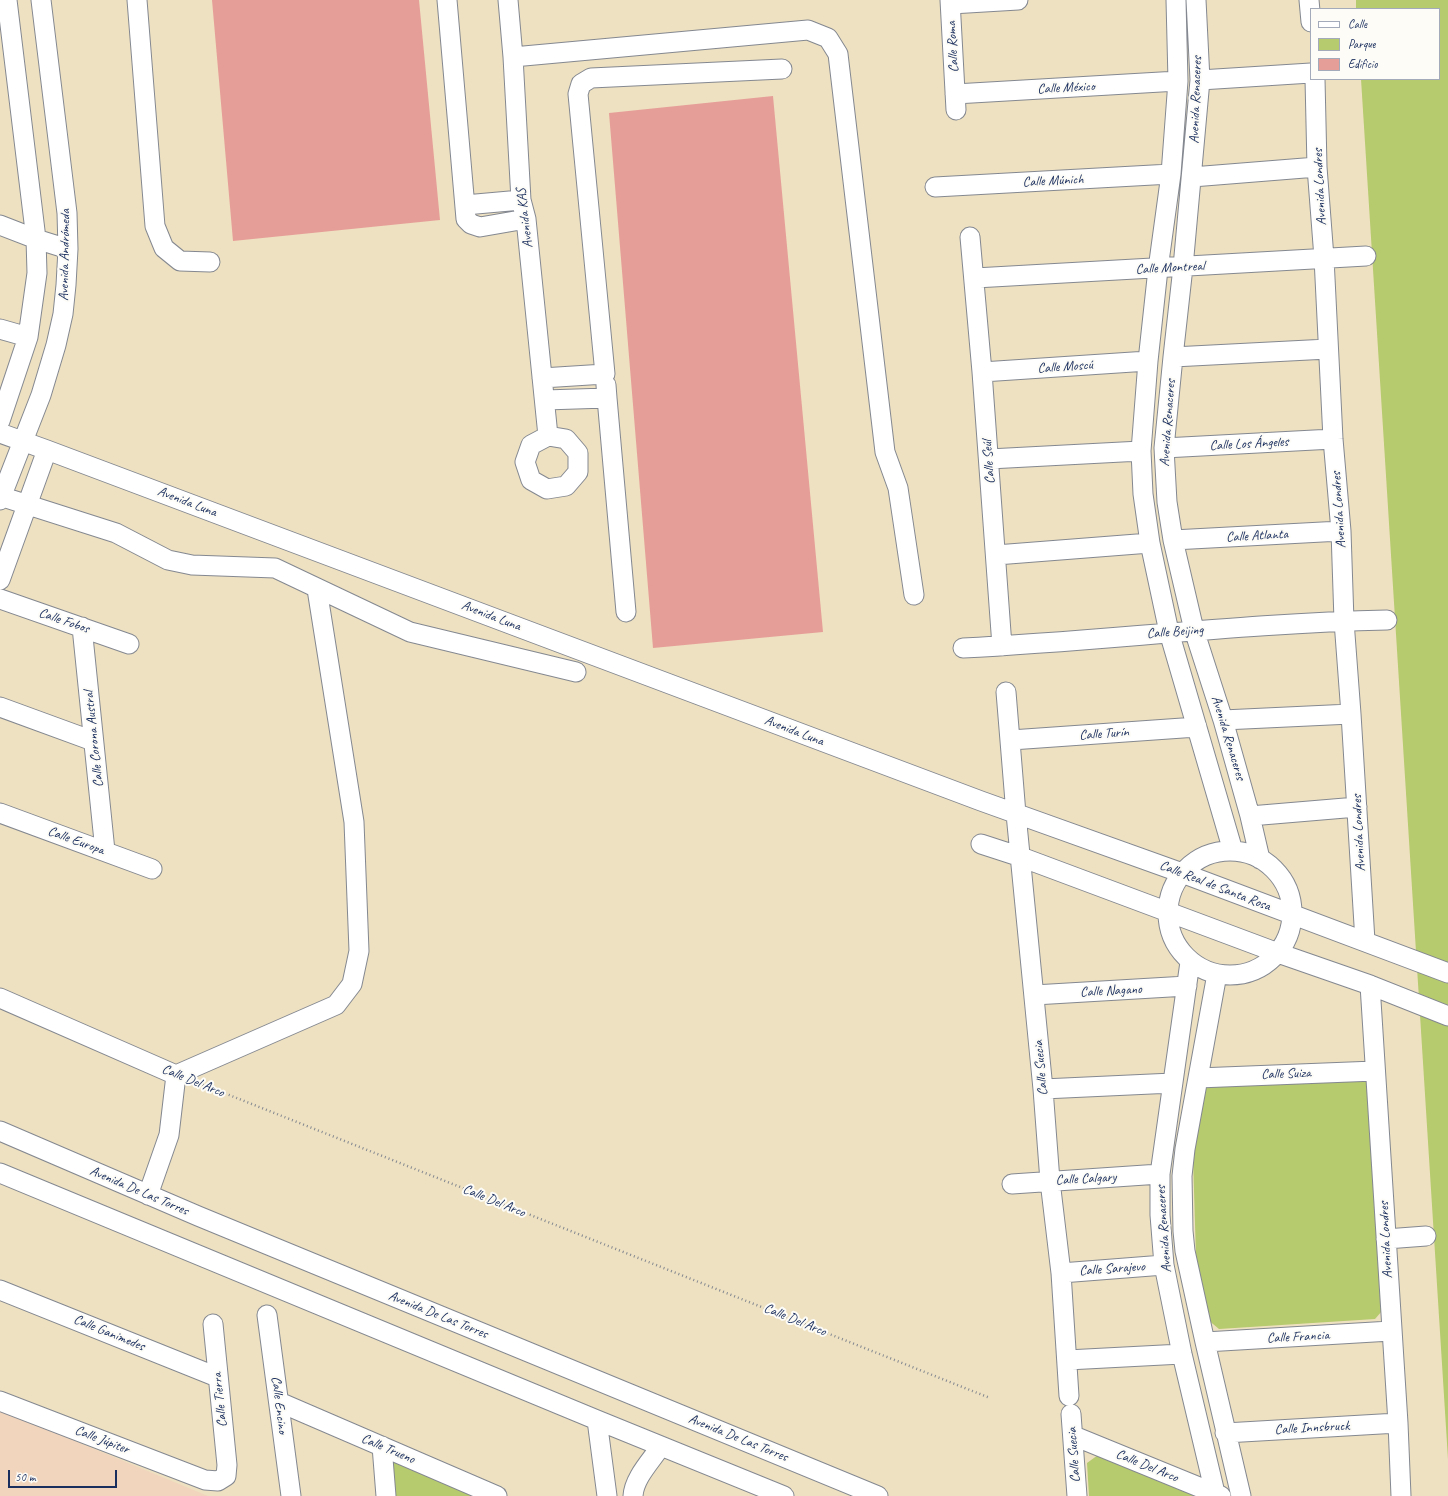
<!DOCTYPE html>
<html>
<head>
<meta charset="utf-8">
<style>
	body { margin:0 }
	#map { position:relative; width:1448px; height:1496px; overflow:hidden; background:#eee1c1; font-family:Caveat,sans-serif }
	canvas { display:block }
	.legend { position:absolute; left:1310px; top:8px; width:130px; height:72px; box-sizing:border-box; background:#fdfcf7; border:1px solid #a3aaba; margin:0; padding:5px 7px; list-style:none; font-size:12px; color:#1b2f5e }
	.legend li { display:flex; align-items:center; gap:8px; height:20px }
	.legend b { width:20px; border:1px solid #a3aaba }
	.scale { position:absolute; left:8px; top:1470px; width:109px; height:18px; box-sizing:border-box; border:2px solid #1b2f5e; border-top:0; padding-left:5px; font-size:12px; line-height:14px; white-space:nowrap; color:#1b2f5e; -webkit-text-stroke:3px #fdfcf7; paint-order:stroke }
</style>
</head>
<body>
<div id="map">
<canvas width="1448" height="1496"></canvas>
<ul class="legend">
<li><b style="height:5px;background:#fff"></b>Calle</li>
<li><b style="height:11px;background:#b6ca6e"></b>Parque</li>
<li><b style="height:11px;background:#e69e98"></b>Edificio</li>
</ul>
<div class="scale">50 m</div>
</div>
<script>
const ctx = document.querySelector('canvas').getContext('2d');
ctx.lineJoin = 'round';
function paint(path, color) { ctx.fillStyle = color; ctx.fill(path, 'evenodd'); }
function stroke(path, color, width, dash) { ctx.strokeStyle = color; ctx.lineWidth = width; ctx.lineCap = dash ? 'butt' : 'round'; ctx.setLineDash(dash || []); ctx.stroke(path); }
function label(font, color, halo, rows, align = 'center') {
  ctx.font = font + ' Caveat,sans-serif'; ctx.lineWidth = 4; ctx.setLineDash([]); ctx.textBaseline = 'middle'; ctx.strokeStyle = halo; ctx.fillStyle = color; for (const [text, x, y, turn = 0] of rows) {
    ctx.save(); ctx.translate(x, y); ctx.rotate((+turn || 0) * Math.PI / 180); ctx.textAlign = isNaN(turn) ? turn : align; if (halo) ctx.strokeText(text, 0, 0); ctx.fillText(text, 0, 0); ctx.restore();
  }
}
paint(new Path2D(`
	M 0,1410 L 208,1496 L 0,1496 Z`), '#f1d5bd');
paint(new Path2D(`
	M 1356,0 L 1448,0 L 1448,1459 L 1361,79 L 1439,79 L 1439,9 L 1356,9 Z
	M 1367,1078 L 1382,1311 L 1375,1319 L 1219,1329 L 1207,1319 L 1196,1257 L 1193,1158 L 1206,1088 L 1216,1081 Z
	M 1098,1455 L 1198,1496 L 1089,1496 L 1087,1463 Z
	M 400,1460 L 477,1496 L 395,1496 L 390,1462 Z`), '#b6ca6e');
paint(new Path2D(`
	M 212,0 L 419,0 L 440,220 L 233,241 Z
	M 773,96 L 823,632 L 653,648 L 609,113 Z`), '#e69e98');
const minor = new Path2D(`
	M 137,0 L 155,226 L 164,248 L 180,261 L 210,262
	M 447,0 L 466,219 L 471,224 L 480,227 L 526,219
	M 508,0 L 513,57 L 521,200 L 526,219 L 548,436
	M 950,0 L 956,110
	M 1176,0 L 1178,81 L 1171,174 L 1158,269 L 1148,361 L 1141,451 L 1143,494 L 1150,543 L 1169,632 L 1233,851
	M 1196,0 L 1200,80 L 1183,267 L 1173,357 L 1164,448 L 1167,502 L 1173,540 L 1194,630 L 1223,720 L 1250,816 L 1260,859
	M 1309,0 L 1311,22
	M 951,4 L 1018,0
	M 513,57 L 808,30 L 828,38 L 838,54 L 885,452 L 898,488 L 914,595
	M 1315,79 L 1317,167 L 1324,258 L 1333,439 L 1341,531 L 1344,621 L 1351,714 L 1365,941
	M 1200,80 L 1311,73
	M 955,94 L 1178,81
	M 1192,177 L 1317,167
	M 935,187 L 1171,174
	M 465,205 L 521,200
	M 0,225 L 36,239 L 68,249
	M 970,237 L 982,372 L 1002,646
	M 975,278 L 1366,256
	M 0,329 L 28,337
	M 1173,357 L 1328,349
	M 982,372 L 1148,361
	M 542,378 L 605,374 L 578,94 L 581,84 L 591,78 L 782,69
	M 607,398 L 626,612
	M 545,400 L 607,398 L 606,385
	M 0,421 L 28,337 L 37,273 L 36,239 L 7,0
	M 0,433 L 47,450 L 981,801 L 1182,873 L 1448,973
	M 548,436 L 566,439 L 578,453 L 578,472 L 566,486 L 547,489 L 531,480 L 525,462 L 531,445 Z
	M 1164,448 L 1333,439
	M 989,459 L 1141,451
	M 0,496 L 116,533 L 168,560 L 192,565 L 275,568 L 410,632 L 576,672
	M 0,500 L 41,395 L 56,345 L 63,314 L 66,285 L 68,249 L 67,213 L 41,0
	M 1173,540 L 1341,531
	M 996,555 L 1150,543
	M 0,580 L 47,450
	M 0,599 L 129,644
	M 82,627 L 105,851
	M 963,648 C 1104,641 1245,623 1387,620
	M 1006,692 L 1016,814 L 1043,1089 L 1050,1181 L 1061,1273 L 1069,1396
	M 0,707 L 93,741
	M 1223,720 L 1351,714
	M 1011,740 L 1197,727
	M 0,813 L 152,869
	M 1250,816 L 1357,807
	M 981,844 L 1021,857 L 1278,953 L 1370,985 L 1448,1016
	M1168 913a62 62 0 1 1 124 0a62 62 0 1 1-124 0Z
	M 1190,962 L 1160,1174 L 1160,1215 L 1164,1265 L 1182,1354 L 1215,1493
	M 1217,974 L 1185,1149 L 1182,1176 L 1183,1231 L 1185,1251 L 1205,1342 L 1241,1496
	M 1370,985 L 1398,1423 L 1401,1496
	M 1034,995 L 1187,986
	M 0,998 L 176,1075
	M 1198,1078 L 1375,1071
	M 1043,1089 L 1173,1083
	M 0,1131 L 198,1216 L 878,1496
	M 0,1173 L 597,1420 L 784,1496
	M 1012,1184 L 1160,1174
	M 148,1195 L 169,1135 L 176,1075 L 336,1005 L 352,984 L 359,951 L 354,822 L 317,589
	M 1386,1239 L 1426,1236
	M 1061,1273 L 1164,1265
	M 0,1290 L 217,1377
	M 267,1315 L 291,1496
	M 1205,1342 L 1391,1331
	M 1067,1360 L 1182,1354
	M 0,1401 L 205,1480 L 218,1481 L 226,1476 L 227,1465 L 213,1324
	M 279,1402 L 497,1496
	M 1071,1414 L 1077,1496
	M 597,1420 L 607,1496
	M 1225,1433 L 1398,1423
	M 1074,1436 L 1221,1496
	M 382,1446 L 386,1496
	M 633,1496 C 634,1478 651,1461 661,1446`);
stroke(minor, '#848890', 21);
stroke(new Path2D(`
	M 199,1083 L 990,1398`), '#848890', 2.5, [1, 3]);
stroke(minor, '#fff', 19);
label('14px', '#1b2f5e', '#fdfcf7', [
	["Calle Roma",953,47,-93],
	["Calle México",1066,88,-3],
	["Avenida Renaceres",1196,100,-88],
	["Calle Múnich",1053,181,-3],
	["Avenida Londres",1320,187,-93],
	["Avenida KAS",525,218,-97],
	["Avenida Andrómeda",65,255,-89],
	["Calle Montreal",1170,268,-3],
	["Calle Moscú",1065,367,-4],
	["Avenida Renaceres",1168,423,-86],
	["Calle Los Ángeles",1249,444,-3],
	["Calle Seúl",989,462,-94],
	["Avenida Luna",187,502,21],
	["Avenida Londres",1339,510,-94],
	["Calle Atlanta",1257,536,-3],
	["Avenida Luna",491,616,21],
	["Calle Fobos",64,621,19],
	["Calle Beijing",1175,632,-4],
	["Avenida Luna",794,731,21],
	["Calle Turín",1104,734,-4],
	["Avenida Renaceres",1228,738,73],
	["Calle Corona Austral",94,739,-96],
	["Avenida Londres",1359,833,-93],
	["Calle Europa",76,841,20],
	["Calle Real de Santa Rosa",1215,886,21],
	["Calle Nagano",1111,991,-3],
	["Calle Suecia",1041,1068,-95],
	["Calle Suiza",1286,1074,-2],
	["Calle Del Arco",193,1081,22],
	["Calle Calgary",1086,1179,-3],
	["Avenida De Las Torres",139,1191,23],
	["Calle Del Arco",494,1201,22],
	["Avenida Renaceres",1164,1229,-94],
	["Avenida Londres",1386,1240,-93],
	["Calle Sarajevo",1112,1269,-4],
	["Avenida De Las Torres",438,1315,22],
	["Calle Del Arco",795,1320,22],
	["Calle Ganimedes",109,1333,22],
	["Calle Francia",1298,1337,-3],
	["Calle Tierra",220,1400,-96],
	["Calle Encino",279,1405,83],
	["Calle Innsbruck",1312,1428,-3],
	["Avenida De Las Torres",738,1438,22],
	["Calle Júpiter",102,1440,21],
	["Calle Trueno",388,1449,23],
	["Calle Suecia",1074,1455,-94],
	["Calle Del Arco",1147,1466,22]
]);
</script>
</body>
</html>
